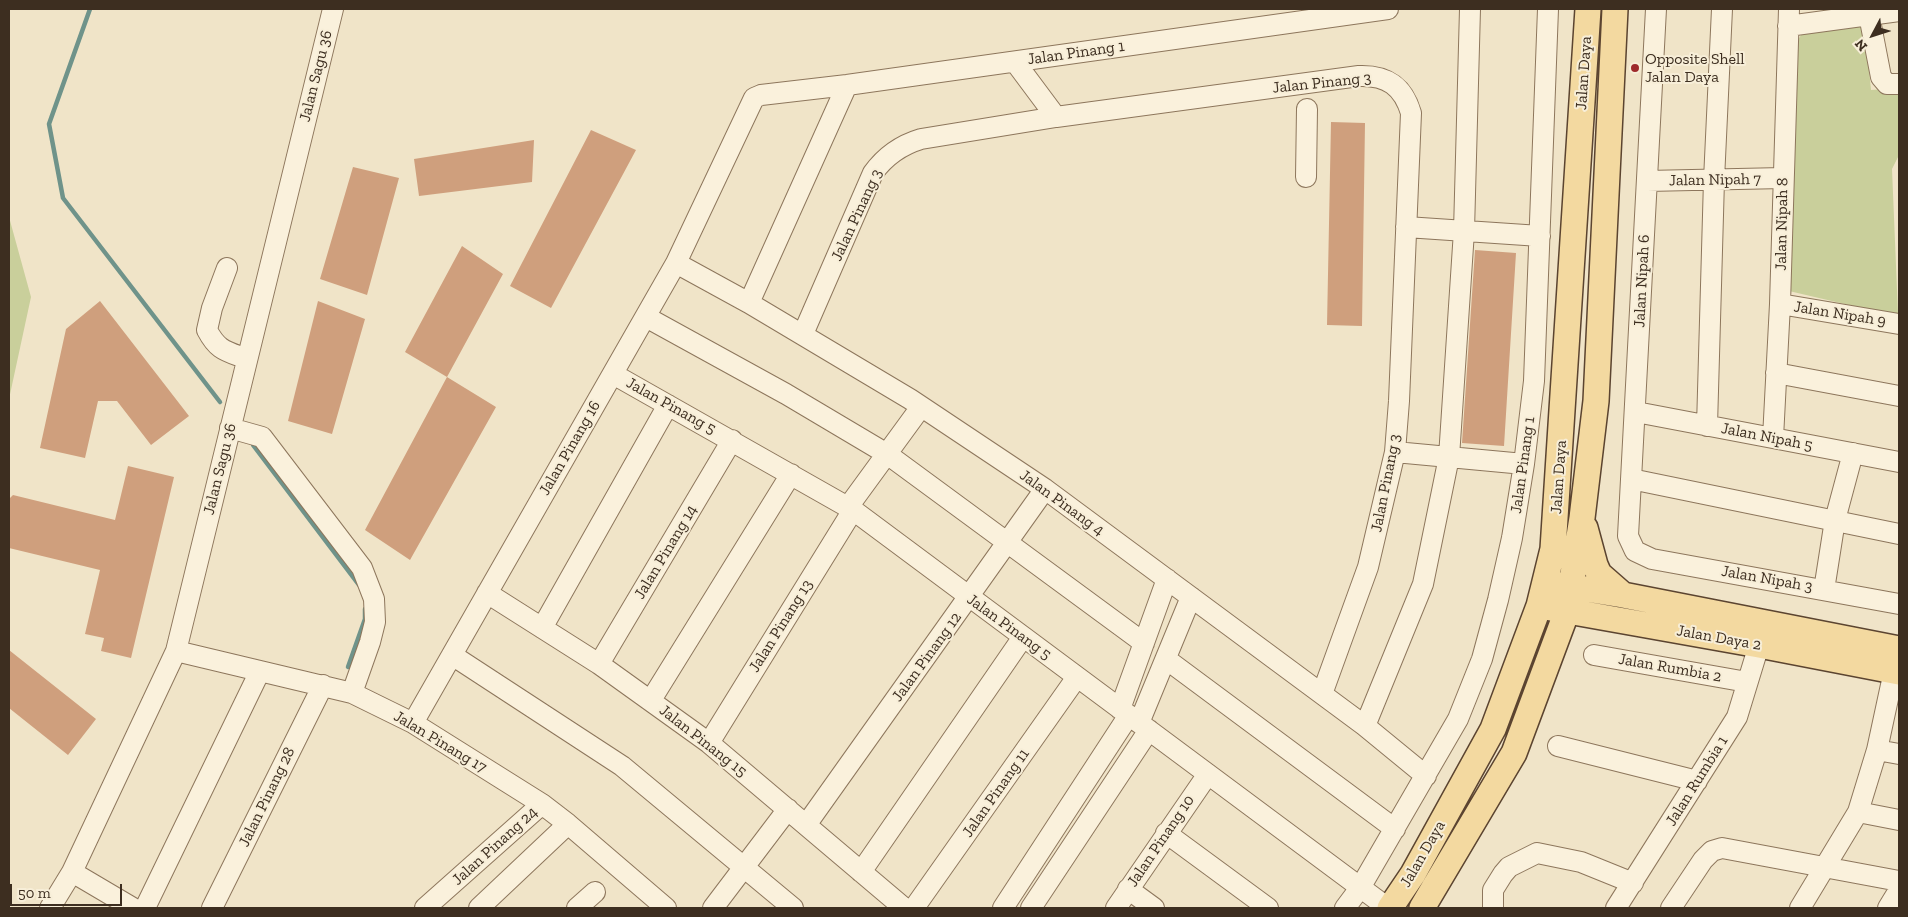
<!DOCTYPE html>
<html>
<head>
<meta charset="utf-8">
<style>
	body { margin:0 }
	#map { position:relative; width:1908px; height:917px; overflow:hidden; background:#f0e4c8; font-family:"Zilla Slab",serif }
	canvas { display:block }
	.frame { position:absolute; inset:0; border:10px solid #3d2e20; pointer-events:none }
	.north { position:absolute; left:1848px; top:10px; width:50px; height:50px; -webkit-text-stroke:4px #f7eed8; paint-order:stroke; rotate:230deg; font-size:14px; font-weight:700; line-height:20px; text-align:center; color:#3d2e20 }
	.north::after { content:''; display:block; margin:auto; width:18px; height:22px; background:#3d2e20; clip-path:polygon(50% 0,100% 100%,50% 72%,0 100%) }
	.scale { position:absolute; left:10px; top:884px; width:112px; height:22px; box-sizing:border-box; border:2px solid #3d2e20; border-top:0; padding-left:6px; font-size:15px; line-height:18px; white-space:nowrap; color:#3d2e20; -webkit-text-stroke:4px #f7eed8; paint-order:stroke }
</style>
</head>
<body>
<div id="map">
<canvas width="1908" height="917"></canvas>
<div class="frame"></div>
<div class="north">N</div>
<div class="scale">50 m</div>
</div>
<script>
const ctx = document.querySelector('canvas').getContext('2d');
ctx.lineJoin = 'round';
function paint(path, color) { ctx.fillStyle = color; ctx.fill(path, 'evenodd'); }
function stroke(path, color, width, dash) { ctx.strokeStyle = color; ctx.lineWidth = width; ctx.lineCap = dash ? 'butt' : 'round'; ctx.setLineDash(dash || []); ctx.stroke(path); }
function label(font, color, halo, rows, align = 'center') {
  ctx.font = font + ' "Zilla Slab",serif'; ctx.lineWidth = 4; ctx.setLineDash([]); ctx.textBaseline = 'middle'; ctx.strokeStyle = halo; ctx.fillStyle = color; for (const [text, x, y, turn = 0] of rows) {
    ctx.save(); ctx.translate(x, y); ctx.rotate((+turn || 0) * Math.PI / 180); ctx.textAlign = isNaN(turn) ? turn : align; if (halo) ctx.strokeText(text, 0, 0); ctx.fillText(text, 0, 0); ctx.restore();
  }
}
paint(new Path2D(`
	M 1865,26 L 1871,90 L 1899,88 L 1899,155 L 1892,169 L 1898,314 L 1879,312 L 1789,291 L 1795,45 L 1801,35 L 1821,30 Z
	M 9,217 L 31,297 L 9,399 Z`), '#c9cf9b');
stroke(new Path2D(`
	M 90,9 L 49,124 L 63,198 L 220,402
	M 253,445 L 359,585
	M 348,667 L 365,619 L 365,609`), '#6f938a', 4.5);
paint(new Path2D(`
	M 1331,122 L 1365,123 L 1362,326 L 1327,325 Z
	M 591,130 L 636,150 L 551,308 L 510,286 Z
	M 534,140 L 532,182 L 419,196 L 414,159 Z
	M 353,167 L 399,178 L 367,295 L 320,279 Z
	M 462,246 L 503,274 L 447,377 L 405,352 Z
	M 1475,250 L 1516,253 L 1504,446 L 1462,443 Z
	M 100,301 L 189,416 L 151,445 L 117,401 L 98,401 L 85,458 L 40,448 L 66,329 Z
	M 318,301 L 365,319 L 332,434 L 288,421 Z
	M 447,377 L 496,407 L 410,560 L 365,530 Z
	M 128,466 L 174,477 L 131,658 L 101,651 L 104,638 L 85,634 L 100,570 L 9,548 L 9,499 L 13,495 L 115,520 Z
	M 9,650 L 96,719 L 68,755 L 9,708 Z`), '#cf9f7d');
const minor = new Path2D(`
	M 1656,9 L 1628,536 L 1635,551 L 1652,559 L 1899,604
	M 1869,15 L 1881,77 L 1887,84 L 1899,84
	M 1788,26 L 1899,11
	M 1015,62 L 1056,117
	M 1306,177 L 1307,109
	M 1647,181 L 1783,178
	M 1406,227 L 1540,236
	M 676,263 L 749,303 L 910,399 L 1045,489 L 1365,726 L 1426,776
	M 227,268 L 212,308 L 207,330 C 218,351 226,351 247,359
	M 749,303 L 847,85
	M 1780,304 L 1899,324
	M 646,317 L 786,394 L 887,454 L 1144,643
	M 803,334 L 873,173 C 886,155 901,145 921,139 L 1056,117 L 1359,76 C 1387,75 1403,86 1411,113 L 1399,401 L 1395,452 L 1368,567 L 1322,694
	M 1776,373 L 1899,396
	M 613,374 L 853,510 L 1388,908
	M 1636,412 L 1899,462
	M 1707,426 L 1714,180 L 1722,9
	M 230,428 L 262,437 L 362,568 L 374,599 L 375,622 L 370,642 L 352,693
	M 1773,438 L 1780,304 L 1789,9
	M 1395,452 L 1524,464
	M 1631,479 L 1899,534
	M 848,507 L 921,407
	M 1824,590 L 1835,520 L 1853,453
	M 487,593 L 599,664 L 709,743 L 904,908
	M 542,628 L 668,405
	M 176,651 L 352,693 L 413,723 L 542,804 L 568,824 L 666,908
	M 452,655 L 622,766 L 793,908
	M 1594,655 L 1747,682
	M 1166,659 L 1395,829
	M 599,664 L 732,440
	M 651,700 L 791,474
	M 1120,709 L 1167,579
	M 413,723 L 676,263 L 754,98 L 761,95 L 847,85 L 1388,9
	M 1139,723 L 1191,597
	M 1365,726 L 1423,584 L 1449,457 L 1464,231 L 1470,9
	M 709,743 L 853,510
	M 1558,746 L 1697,781
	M 1877,750 L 1899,754
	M 1858,812 L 1899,820
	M 806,825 L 1045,489
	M 1166,833 L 1268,908
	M 72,872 L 133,908
	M 861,872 L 1023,637
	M 1128,889 L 1154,908
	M 50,908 L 72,872 L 176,651 L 333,9
	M 145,908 L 260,671
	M 212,908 L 323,685
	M 425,908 L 542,804
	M 479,908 L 568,824
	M 577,908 L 595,892
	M 713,908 L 788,809
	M 914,908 L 1077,677
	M 1003,908 L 1129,715
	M 1031,908 L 1149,730
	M 1116,908 L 1208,774
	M 1345,908 L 1360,888 L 1458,719 L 1482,659 L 1498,600 L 1512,538 L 1524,464 L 1534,381 L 1548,9
	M 1493,908 L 1493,890 L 1503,874 L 1509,867 L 1537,853 L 1581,862 L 1633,883
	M 1616,908 L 1737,717 L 1759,645
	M 1671,908 L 1703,860 L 1712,851 L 1722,848 L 1899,881
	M 1800,908 L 1858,812 L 1877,750 L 1894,671
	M 1888,908 L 1899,890`);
const major = new Path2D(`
	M 1585,528 L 1595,565 L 1599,574 L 1623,595
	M 1555,584 L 1623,595 L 1899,649
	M 1551,608 L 1759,645 L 1899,672
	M 1390,908 L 1413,874 L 1493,729 L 1539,606 L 1553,549 L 1588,9
	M 1422,908 L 1514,753 L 1567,611 L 1582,518 L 1596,401 L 1615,9`);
stroke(minor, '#8d765c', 22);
stroke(major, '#5b4430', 28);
stroke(minor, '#faf1dc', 20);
stroke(major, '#f3d9a0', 25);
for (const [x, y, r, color] of [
	[1635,68,5,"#9e2a2b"]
]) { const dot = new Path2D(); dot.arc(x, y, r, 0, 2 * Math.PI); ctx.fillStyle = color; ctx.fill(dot); stroke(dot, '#f7eed8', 2); }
label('16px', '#3d2e20', '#f7eed8', [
	["Jalan Pinang 1",1076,53,-8],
	["Jalan Daya",1584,73,-86],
	["Jalan Sagu 36",316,76,-76],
	["Jalan Pinang 3",1322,83,-6],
	["Jalan Nipah 7",1715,180,-1],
	["Jalan Pinang 3",857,215,-65],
	["Jalan Nipah 8",1782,224,-89],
	["Jalan Nipah 6",1642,281,-87],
	["Jalan Nipah 9",1840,314,9],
	["Jalan Pinang 5",671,406,29],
	["Jalan Nipah 5",1767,437,11],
	["Jalan Pinang 16",570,448,-60],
	["Jalan Pinang 1",1523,465,-82],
	["Jalan Sagu 36",220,469,-76],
	["Jalan Daya",1559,477,-86],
	["Jalan Pinang 3",1386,483,-79],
	["Jalan Pinang 4",1062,503,36],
	["Jalan Pinang 14",666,552,-59],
	["Jalan Nipah 3",1767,579,10],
	["Jalan Pinang 13",781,626,-58],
	["Jalan Pinang 5",1009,627,36],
	["Jalan Daya 2",1719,638,10],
	["Jalan Pinang 12",927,657,-54],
	["Jalan Rumbia 2",1670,668,10],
	["Jalan Pinang 15",703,741,38],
	["Jalan Pinang 17",440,742,31],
	["Jalan Rumbia 1",1697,781,-58],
	["Jalan Pinang 11",996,793,-55],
	["Jalan Pinang 28",267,797,-64],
	["Jalan Pinang 10",1161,841,-56],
	["Jalan Pinang 24",495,846,-42],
	["Jalan Daya",1423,854,-60]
]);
label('16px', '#3d2e20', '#f7eed8', [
	["Opposite Shell",1645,59],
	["Jalan Daya",1645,77]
], 'left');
</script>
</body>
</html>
